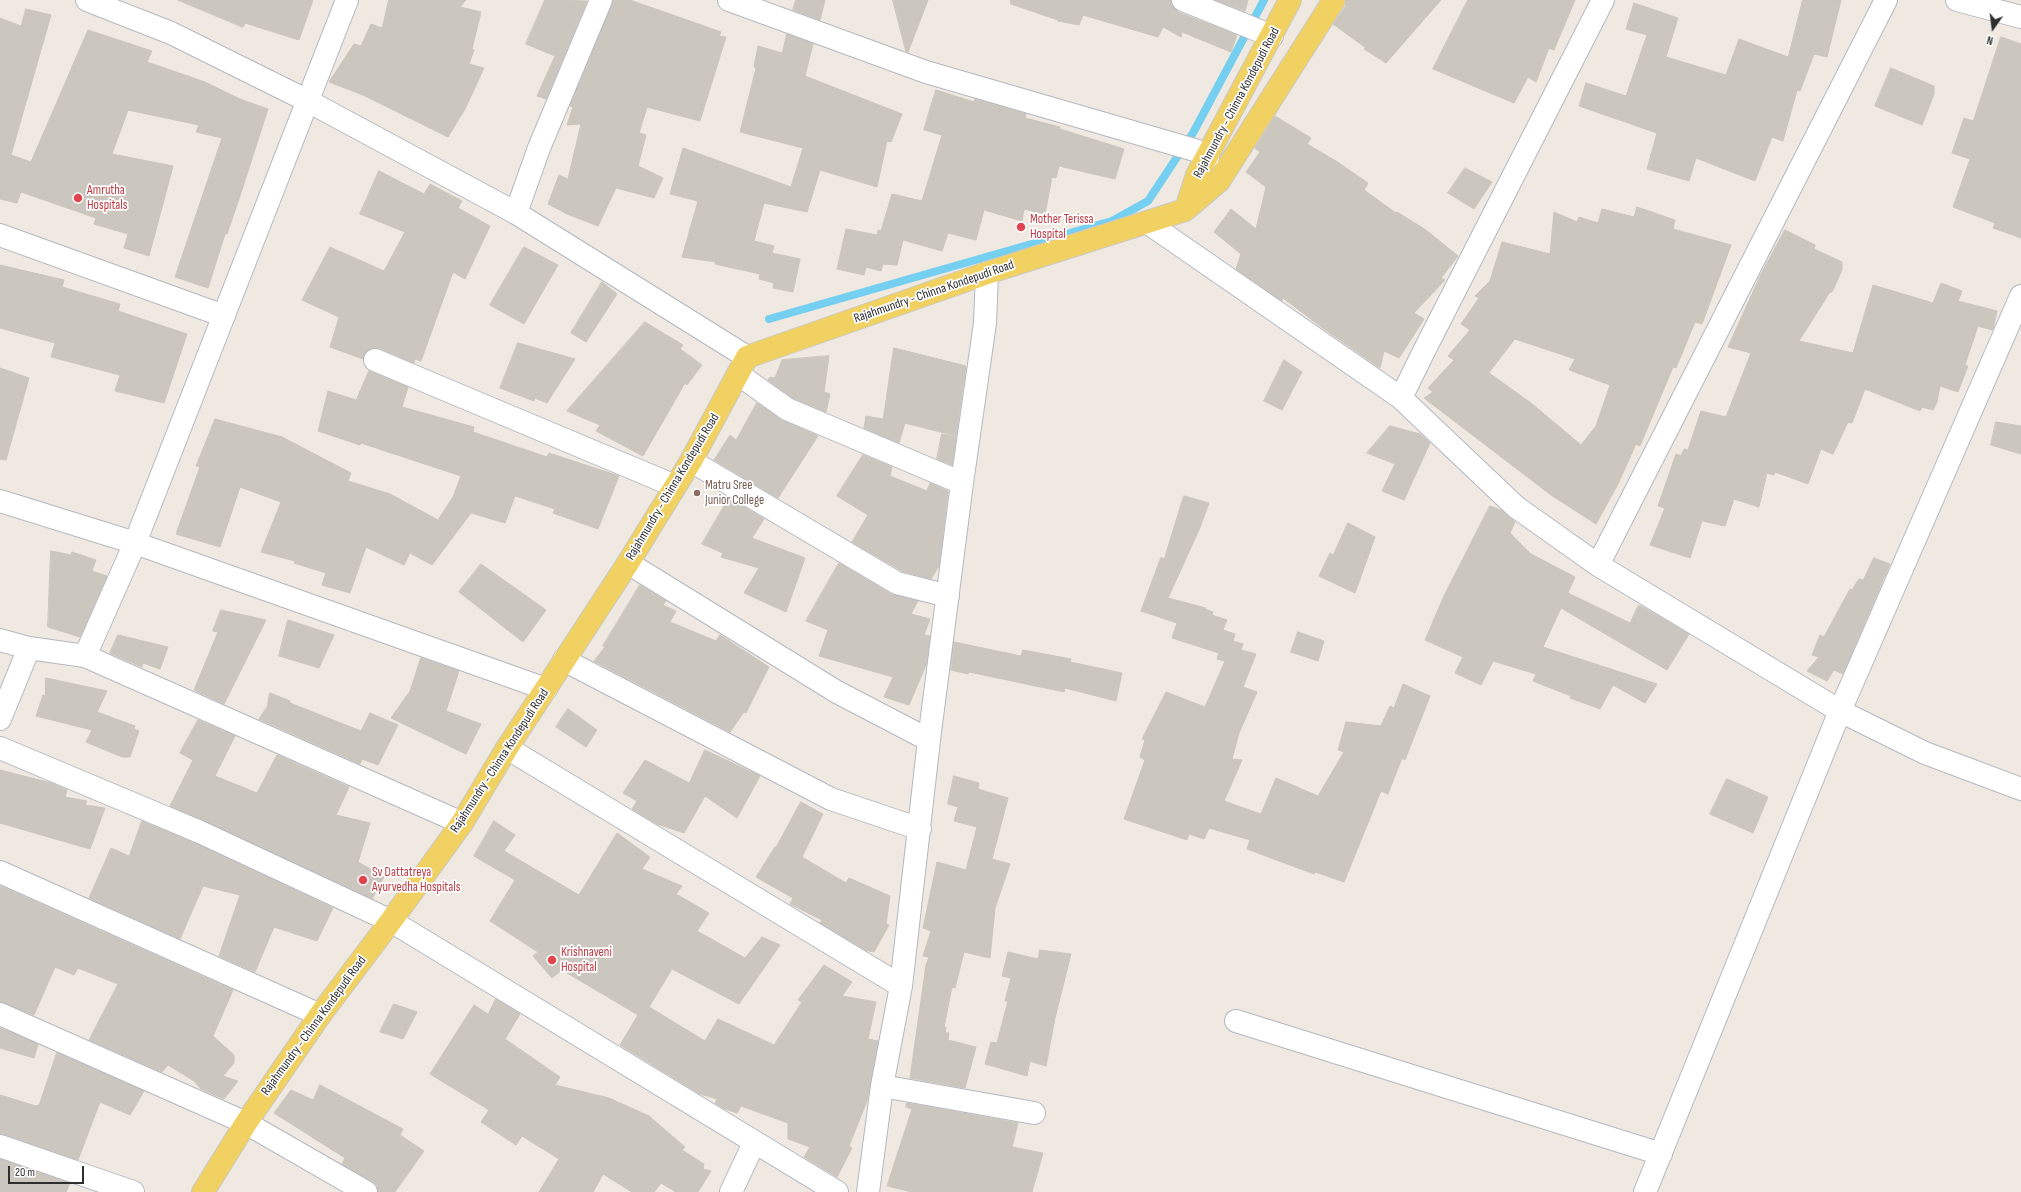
<!DOCTYPE html>
<html>
<head>
<meta charset="utf-8">
<style>
	body { margin:0 }
	#map { position:relative; width:2021px; height:1192px; overflow:hidden; background:#efe9e1; font-family:"Sofia Sans Condensed",sans-serif }
	canvas { display:block }
	.north { position:absolute; left:1973px; top:8px; width:40px; height:40px; -webkit-text-stroke:3px #fff; paint-order:stroke; rotate:194deg; font-size:11px; font-weight:700; line-height:16px; text-align:center; color:#2e2e2e }
	.north::after { content:''; display:block; margin:auto; width:14px; height:18px; background:#2e2e2e; clip-path:polygon(50% 0,100% 100%,50% 72%,0 100%) }
	.scale { position:absolute; left:8px; top:1166px; width:76px; height:18px; box-sizing:border-box; border:2px solid #2e2e2e; border-top:0; padding-left:5px; font-size:12px; line-height:14px; white-space:nowrap; color:#2e2e2e; -webkit-text-stroke:3px #fff; paint-order:stroke }
</style>
</head>
<body>
<div id="map">
<canvas width="2021" height="1192"></canvas>
<div class="north">N</div>
<div class="scale">20 m</div>
</div>
<script>
const ctx = document.querySelector('canvas').getContext('2d');
ctx.lineJoin = 'round';
function stroke(path, color, width, dash) { ctx.strokeStyle = color; ctx.lineWidth = width; ctx.lineCap = dash ? 'butt' : 'round'; ctx.setLineDash(dash || []); ctx.stroke(path); }
function paint(path, color) { ctx.fillStyle = color; ctx.fill(path, 'evenodd'); }
function label(font, color, halo, rows, align = 'center') {
  ctx.font = font + ' "Sofia Sans Condensed",sans-serif'; ctx.lineWidth = 3.5; ctx.setLineDash([]); ctx.textBaseline = 'middle'; ctx.strokeStyle = halo; ctx.fillStyle = color; for (const [text, x, y, turn = 0] of rows) {
    ctx.save(); ctx.translate(x, y); ctx.rotate((+turn || 0) * Math.PI / 180); ctx.textAlign = isNaN(turn) ? turn : align; if (halo) ctx.strokeText(text, 0, 0); ctx.fillText(text, 0, 0); ctx.restore();
  }
}
stroke(new Path2D(`
	M 769,319 L 1112,221 L 1148,201 L 1193,133 L 1264,0`), '#75cff0', 8);
const building = new Path2D(`
	M 178,0 L 313,0 L 299,40 L 245,23 L 243,27 Z
	M 389,0 L 466,0 L 460,7 L 481,12 L 472,49 L 474,50 L 469,64 L 484,68 L 465,109 L 448,137 L 363,95 L 329,82 L 354,44 L 361,46 L 371,24 L 382,28 Z
	M 545,0 L 587,1 L 546,99 L 537,96 L 555,56 L 526,44 Z
	M 613,0 L 630,0 L 721,32 L 719,36 L 726,37 L 700,121 L 647,107 L 639,133 L 646,135 L 638,166 L 663,178 L 654,198 L 616,188 L 598,226 L 567,214 L 548,204 L 559,175 L 568,179 L 581,124 L 567,125 L 573,107 L 570,106 Z
	M 796,0 L 825,0 L 820,20 L 793,10 Z
	M 893,0 L 928,0 L 908,52 L 906,51 Z
	M 1011,0 L 1171,0 L 1173,7 L 1178,12 L 1237,35 L 1231,52 L 1182,32 L 1181,37 L 1163,27 L 1158,37 L 1083,15 L 1079,25 L 1058,21 L 1058,20 L 1011,4 Z
	M 1216,0 L 1248,0 L 1245,11 Z
	M 1346,0 L 1441,0 L 1386,63 L 1364,49 L 1366,48 L 1333,24 L 1345,7 Z
	M 1468,0 L 1575,0 L 1554,50 L 1549,48 L 1536,82 L 1528,77 L 1514,103 L 1433,69 Z
	M 1803,0 L 1841,0 L 1827,57 L 1814,54 L 1800,91 L 1797,90 L 1783,141 L 1772,137 L 1755,181 L 1696,158 L 1689,181 L 1647,169 L 1657,133 L 1579,106 L 1586,83 L 1626,96 L 1647,35 L 1626,29 L 1634,3 L 1678,18 L 1666,57 L 1726,75 L 1739,39 L 1788,57 Z
	M 26,9 L 51,15 L 11,155 L 31,162 L 88,30 L 152,51 L 147,62 L 205,82 L 240,99 L 268,109 L 240,196 L 227,234 L 225,234 L 208,288 L 175,277 L 222,138 L 196,132 L 199,125 L 128,110 L 112,154 L 173,166 L 149,256 L 124,248 L 128,234 L 94,224 L 96,218 L 21,192 L 17,203 L 0,199 L 0,18 L 21,26 Z
	M 787,34 L 813,44 L 805,76 L 902,114 L 891,142 L 887,141 L 877,187 L 820,170 L 807,212 L 764,203 L 754,241 L 774,246 L 772,253 L 800,259 L 793,292 L 773,288 L 774,283 L 759,279 L 760,274 L 715,264 L 716,262 L 682,257 L 698,201 L 670,194 L 683,148 L 791,187 L 803,148 L 740,132 L 756,68 L 754,67 L 758,46 L 782,53 Z
	M 2001,37 L 2021,44 L 2021,238 L 1993,228 L 1995,223 L 1953,207 L 1970,159 L 1952,153 L 1964,118 L 1973,121 Z
	M 1891,68 L 1934,86 L 1934,94 L 1922,125 L 1875,106 Z
	M 936,90 L 974,102 L 975,99 L 1026,114 L 1025,118 L 1060,127 L 1060,129 L 1124,149 L 1115,179 L 1059,166 L 1056,178 L 1052,177 L 1045,214 L 1024,209 L 1022,221 L 984,210 L 976,240 L 948,233 L 942,251 L 903,240 L 897,265 L 883,264 L 881,271 L 866,267 L 864,275 L 837,269 L 846,229 L 877,235 L 878,230 L 881,231 L 892,194 L 922,201 L 942,135 L 924,130 Z
	M 1275,116 L 1311,138 L 1307,144 L 1336,161 L 1368,183 L 1364,190 L 1396,213 L 1397,212 L 1426,230 L 1458,256 L 1441,278 L 1445,280 L 1414,313 L 1424,319 L 1399,358 L 1384,351 L 1380,368 L 1320,326 L 1283,298 L 1282,301 L 1236,269 L 1241,254 L 1214,232 L 1231,209 L 1256,229 L 1266,187 L 1246,172 L 1260,152 L 1255,148 Z
	M 1465,168 L 1492,182 L 1474,209 L 1448,193 Z
	M 379,171 L 424,194 L 430,184 L 462,201 L 458,208 L 490,226 L 465,279 L 453,272 L 421,361 L 415,359 L 414,363 L 379,348 L 374,348 L 368,350 L 363,359 L 330,347 L 339,317 L 302,300 L 330,247 L 384,271 L 405,232 L 360,214 Z
	M 1637,207 L 1675,220 L 1673,229 L 1731,245 L 1702,324 L 1695,322 L 1676,368 L 1673,367 L 1640,446 L 1636,444 L 1618,484 L 1596,524 L 1551,495 L 1424,398 L 1433,392 L 1428,388 L 1454,360 L 1448,356 L 1470,330 L 1461,324 L 1479,298 L 1475,296 L 1490,281 L 1502,242 L 1550,254 L 1554,212 L 1577,222 L 1579,217 L 1598,223 L 1602,209 L 1634,217 ZM 1515,339 L 1575,359 L 1569,370 L 1610,385 L 1596,426 L 1581,445 L 1531,403 L 1489,373 Z
	M 1785,230 L 1815,245 L 1814,249 L 1842,262 L 1842,270 L 1832,292 L 1830,292 L 1799,341 L 1853,353 L 1873,285 L 1933,303 L 1941,283 L 1962,291 L 1958,301 L 1997,311 L 1993,329 L 1992,330 L 1978,326 L 1965,365 L 1968,366 L 1958,392 L 1940,386 L 1937,402 L 1933,410 L 1922,407 L 1920,411 L 1865,389 L 1852,423 L 1848,422 L 1833,454 L 1821,449 L 1808,484 L 1775,472 L 1774,475 L 1767,473 L 1759,507 L 1734,499 L 1725,526 L 1702,521 L 1690,558 L 1650,545 L 1665,508 L 1658,506 L 1676,454 L 1681,456 L 1684,449 L 1688,450 L 1701,411 L 1726,417 L 1751,353 L 1728,347 L 1761,274 Z
	M 524,247 L 558,265 L 524,324 L 490,305 Z
	M 0,265 L 64,280 L 62,287 L 120,304 L 118,311 L 187,334 L 164,403 L 115,391 L 120,375 L 51,357 L 55,343 L 0,328 Z
	M 602,282 L 617,294 L 586,342 L 571,333 Z
	M 645,322 L 683,345 L 680,349 L 702,365 L 687,385 L 685,383 L 643,456 L 596,431 L 600,425 L 567,411 Z
	M 518,343 L 575,359 L 547,403 L 535,398 L 534,401 L 500,388 Z
	M 894,348 L 966,366 L 956,436 L 905,423 L 899,443 L 864,428 L 866,416 L 883,419 Z
	M 829,356 L 824,392 L 830,394 L 826,412 L 793,398 L 768,380 L 770,377 L 775,378 L 782,360 Z
	M 1284,360 L 1302,372 L 1282,410 L 1264,401 Z
	M 0,368 L 29,378 L 6,460 L 0,459 Z
	M 369,371 L 408,387 L 402,407 L 474,427 L 473,432 L 547,457 L 549,453 L 619,476 L 598,529 L 553,513 L 555,509 L 515,496 L 505,523 L 471,513 L 432,565 L 410,553 L 404,565 L 366,547 L 350,593 L 322,585 L 326,573 L 294,563 L 295,561 L 261,552 L 281,502 L 240,487 L 220,547 L 176,534 L 200,467 L 196,466 L 215,419 L 282,437 L 351,473 L 348,481 L 390,494 L 438,520 L 453,497 L 461,476 L 361,443 L 360,445 L 318,431 L 328,391 L 356,400 Z
	M 757,403 L 782,420 L 818,436 L 778,498 L 714,460 L 730,435 L 736,440 Z
	M 1996,422 L 2021,426 L 2021,454 L 1991,445 Z
	M 1390,426 L 1420,434 L 1430,443 L 1404,500 L 1382,491 L 1395,464 L 1367,453 Z
	M 942,434 L 956,437 L 952,465 L 937,459 Z
	M 863,455 L 892,467 L 890,476 L 927,491 L 930,483 L 948,491 L 939,566 L 931,579 L 902,571 L 852,542 L 868,515 L 837,496 Z
	M 1184,496 L 1209,503 L 1199,530 L 1168,598 L 1206,608 L 1205,609 L 1213,612 L 1212,615 L 1227,620 L 1223,630 L 1235,634 L 1233,641 L 1243,644 L 1241,650 L 1256,654 L 1243,687 L 1257,692 L 1239,733 L 1232,759 L 1242,760 L 1224,801 L 1261,814 L 1276,778 L 1318,796 L 1344,752 L 1338,750 L 1346,722 L 1381,726 L 1390,706 L 1394,708 L 1403,684 L 1430,696 L 1405,760 L 1402,758 L 1388,794 L 1381,791 L 1344,882 L 1315,872 L 1314,874 L 1247,849 L 1250,840 L 1209,828 L 1204,839 L 1189,834 L 1187,840 L 1124,819 L 1145,760 L 1140,757 L 1145,740 L 1142,739 L 1166,692 L 1205,707 L 1225,661 L 1217,659 L 1219,653 L 1172,638 L 1177,623 L 1141,611 L 1161,557 L 1164,559 Z
	M 729,498 L 764,519 L 752,538 L 805,558 L 786,612 L 744,593 L 759,568 L 721,557 L 723,553 L 702,544 Z
	M 1490,506 L 1503,511 L 1515,522 L 1510,533 L 1531,554 L 1575,577 L 1568,593 L 1630,623 L 1638,606 L 1641,606 L 1689,634 L 1667,670 L 1561,608 L 1543,647 L 1657,684 L 1645,703 L 1613,685 L 1600,709 L 1570,698 L 1571,696 L 1533,681 L 1536,674 L 1493,661 L 1481,685 L 1455,673 L 1463,657 L 1425,640 L 1444,596 Z
	M 1348,523 L 1375,537 L 1355,593 L 1319,576 L 1330,553 L 1333,555 Z
	M 51,551 L 71,555 L 72,552 L 96,560 L 92,571 L 107,576 L 80,637 L 48,627 Z
	M 1874,558 L 1890,564 L 1843,674 L 1834,670 L 1827,681 L 1807,671 L 1819,657 L 1812,655 L 1820,635 L 1824,637 L 1850,589 L 1852,590 L 1859,579 L 1863,580 Z
	M 839,563 L 891,594 L 918,601 L 911,614 L 930,619 L 924,635 L 930,636 L 926,665 L 909,705 L 884,697 L 893,677 L 819,656 L 828,630 L 806,621 Z
	M 481,564 L 546,610 L 523,642 L 459,592 Z
	M 640,585 L 666,601 L 663,605 L 676,611 L 670,622 L 716,641 L 720,635 L 769,667 L 746,713 L 744,712 L 730,732 L 594,661 L 605,647 L 603,646 Z
	M 221,610 L 266,620 L 224,704 L 194,690 L 218,632 L 213,631 Z
	M 288,620 L 334,635 L 319,668 L 279,656 Z
	M 1298,632 L 1324,641 L 1318,661 L 1291,652 Z
	M 118,635 L 168,647 L 160,669 L 143,663 L 142,667 L 110,653 Z
	M 954,642 L 1021,656 L 1023,650 L 1071,659 L 1070,662 L 1122,673 L 1116,701 L 1065,688 L 1064,692 L 969,672 L 968,674 L 951,670 Z
	M 421,658 L 459,671 L 446,711 L 481,724 L 466,754 L 391,718 L 410,691 Z
	M 46,678 L 107,691 L 97,712 L 135,726 L 134,729 L 139,731 L 130,757 L 122,757 L 86,742 L 92,730 L 36,716 L 43,695 L 45,696 Z
	M 270,693 L 290,701 L 290,703 L 361,731 L 370,713 L 398,725 L 378,765 L 362,759 L 360,764 L 259,719 L 267,707 Z
	M 568,709 L 597,730 L 586,747 L 556,727 Z
	M 198,720 L 235,736 L 215,776 L 257,793 L 277,755 L 349,787 L 336,815 L 370,823 L 358,862 L 384,877 L 372,899 L 170,806 L 193,760 L 180,753 Z
	M 705,750 L 760,776 L 737,818 L 705,796 L 684,833 L 657,824 L 632,809 L 637,801 L 623,793 L 645,760 L 689,783 Z
	M 0,770 L 51,783 L 67,790 L 65,797 L 87,801 L 85,805 L 105,808 L 90,849 L 0,823 Z
	M 954,776 L 979,783 L 978,789 L 1008,798 L 992,859 L 1010,864 L 995,908 L 990,958 L 964,952 L 955,988 L 952,987 L 944,1027 L 946,1027 L 945,1032 L 949,1033 L 948,1040 L 976,1047 L 965,1088 L 910,1078 L 926,965 L 929,957 L 923,956 L 931,931 L 923,928 L 937,862 L 966,870 L 977,827 L 954,821 L 958,807 L 948,804 Z
	M 1727,779 L 1768,797 L 1753,833 L 1710,814 Z
	M 801,802 L 823,814 L 802,857 L 846,883 L 849,878 L 890,896 L 886,924 L 889,925 L 874,952 L 865,950 L 820,923 L 822,920 L 790,904 L 793,898 L 756,877 L 775,847 L 776,847 Z
	M 142,821 L 195,843 L 333,908 L 317,941 L 274,927 L 255,972 L 219,956 L 240,895 L 203,886 L 180,939 L 89,898 L 111,848 L 129,856 Z
	M 494,821 L 515,835 L 504,851 L 579,895 L 617,833 L 650,857 L 642,869 L 682,886 L 676,894 L 709,913 L 697,931 L 745,958 L 762,937 L 780,945 L 739,1004 L 672,969 L 649,1007 L 705,1041 L 718,1019 L 774,1045 L 802,1002 L 798,1000 L 824,965 L 852,982 L 842,996 L 876,1002 L 868,1039 L 878,1041 L 867,1101 L 849,1146 L 852,1148 L 837,1177 L 804,1157 L 810,1147 L 788,1139 L 788,1123 L 741,1106 L 737,1113 L 723,1108 L 715,1103 L 717,1099 L 700,1094 L 620,1045 L 638,1015 L 562,970 L 552,978 L 533,956 L 538,952 L 490,921 L 515,880 L 474,856 Z
	M 0,886 L 233,990 L 213,1036 L 234,1055 L 234,1063 L 223,1076 L 238,1081 L 224,1099 L 201,1089 L 194,1081 L 168,1065 L 162,1072 L 89,1040 L 118,984 L 78,968 L 74,975 L 55,967 L 34,1015 L 0,1002 Z
	M 1040,950 L 1071,954 L 1055,1018 L 1046,1066 L 1030,1061 L 1027,1076 L 985,1064 L 991,1042 L 997,1043 L 1008,1001 L 1005,1001 L 1011,978 L 1002,976 L 1008,952 L 1038,959 Z
	M 496,999 L 520,1014 L 505,1039 L 560,1077 L 555,1085 L 609,1098 L 649,1116 L 685,1147 L 682,1150 L 704,1164 L 703,1169 L 711,1171 L 698,1192 L 676,1192 L 661,1183 L 654,1192 L 632,1192 L 603,1174 L 593,1192 L 539,1192 L 559,1159 L 522,1136 L 516,1145 L 481,1122 L 489,1110 L 430,1074 L 474,1005 L 488,1014 Z
	M 394,1004 L 417,1012 L 403,1039 L 380,1032 Z
	M 0,1028 L 38,1044 L 34,1058 L 0,1048 Z
	M 57,1053 L 144,1091 L 130,1115 L 100,1102 L 78,1160 L 0,1134 L 0,1095 L 36,1106 L 39,1105 Z
	M 320,1085 L 403,1129 L 400,1135 L 424,1151 L 395,1192 L 378,1192 L 377,1185 L 372,1181 L 342,1164 L 345,1158 L 274,1113 L 291,1090 L 313,1100 Z
	M 907,1103 L 1018,1123 L 1012,1147 L 1043,1153 L 1032,1192 L 912,1192 L 887,1186 L 912,1109 L 906,1107 Z
	M 0,1159 L 70,1183 L 66,1192 L 0,1192 Z`);
paint(building, '#cbc7bf');
stroke(building, '#cbc5ba', 1);
const street = new Path2D(`
	M 87,0 L 171,33 L 306,100 L 516,213 L 747,357
	M 729,0 L 926,72 L 1198,151 L 1208,157
	M 1183,0 L 1272,36
	M 1957,0 L 2021,17
	M 516,213 L 539,148 L 601,0
	M 1148,223 L 1401,398 L 1516,507 L 1598,565 L 1840,711 L 1925,753 L 2021,789
	M 0,235 L 224,316
	M 375,360 L 675,486
	M 738,374 L 787,409 L 962,483
	M 1401,398 L 1423,353 L 1603,0
	M 691,461 L 897,583 L 948,596
	M 0,501 L 135,543 L 546,689
	M 628,563 L 837,692 L 929,740
	M 1598,565 L 1886,0
	M 0,640 L 29,648
	M 85,656 L 462,823
	M 564,660 L 831,799 L 920,829
	M 0,719 L 29,648 L 85,656 L 135,543 L 347,0
	M 0,748 L 200,832 L 391,921 L 837,1192
	M 507,748 L 901,986
	M 0,872 L 320,1015
	M 0,1014 L 246,1123 L 366,1192
	M 1236,1021 L 1661,1154
	M 882,1086 L 1034,1113
	M 0,1146 L 133,1192
	M 731,1192 L 754,1143
	M 868,1192 L 882,1086 L 901,986 L 929,740 L 962,483 L 985,323 L 987,273
	M 1645,1192 L 1840,711 L 2021,296`);
const primary = new Path2D(`
	M 1186,209 L 1197,175 L 1290,0
	M 203,1192 L 246,1123 L 320,1015 L 391,921 L 462,823 L 507,748 L 628,563 L 691,461 L 747,357 L 987,273 L 1185,210 L 1219,181 L 1334,0`);
stroke(street, '#b4b7c1', 24);
stroke(primary, '#c9c9c9', 24);
stroke(street, '#fff', 22);
stroke(primary, '#f2d163', 22);
for (const [x, y, r, color] of [
	[78,198,5,"#e0444e"],
	[1021,227,5,"#e0444e"],
	[697,493,4,"#8d6e63"],
	[363,880,5,"#e0444e"],
	[552,960,5,"#e0444e"]
]) { const dot = new Path2D(); dot.arc(x, y, r, 0, 2 * Math.PI); ctx.fillStyle = color; ctx.fill(dot); stroke(dot, '#fff', 1.5); }
label('13px', '#2e2e2e', '#fff', [
	["Rajahmundry - Chinna Kondepudi Road",1237,103,-62],
	["Rajahmundry - Chinna Kondepudi Road",934,292,-19],
	["Rajahmundry - Chinna Kondepudi Road",673,487,-59],
	["Rajahmundry - Chinna Kondepudi Road",500,761,-57],
	["Rajahmundry - Chinna Kondepudi Road",314,1026,-54]
]);
label('13px', '#be3a42', '#fff', [
	["Amrutha",87,191],
	["Hospitals",87,206],
	["Mother Terissa",1030,220],
	["Hospital",1030,235],
	["Sv Dattatreya",372,873],
	["Ayurvedha Hospitals",372,888],
	["Krishnaveni",561,953],
	["Hospital",561,968]
], 'left');
label('13px', '#785e54', '#fff', [
	["Matru Sree",705,486],
	["Junior College",705,501]
], 'left');
</script>
</body>
</html>
